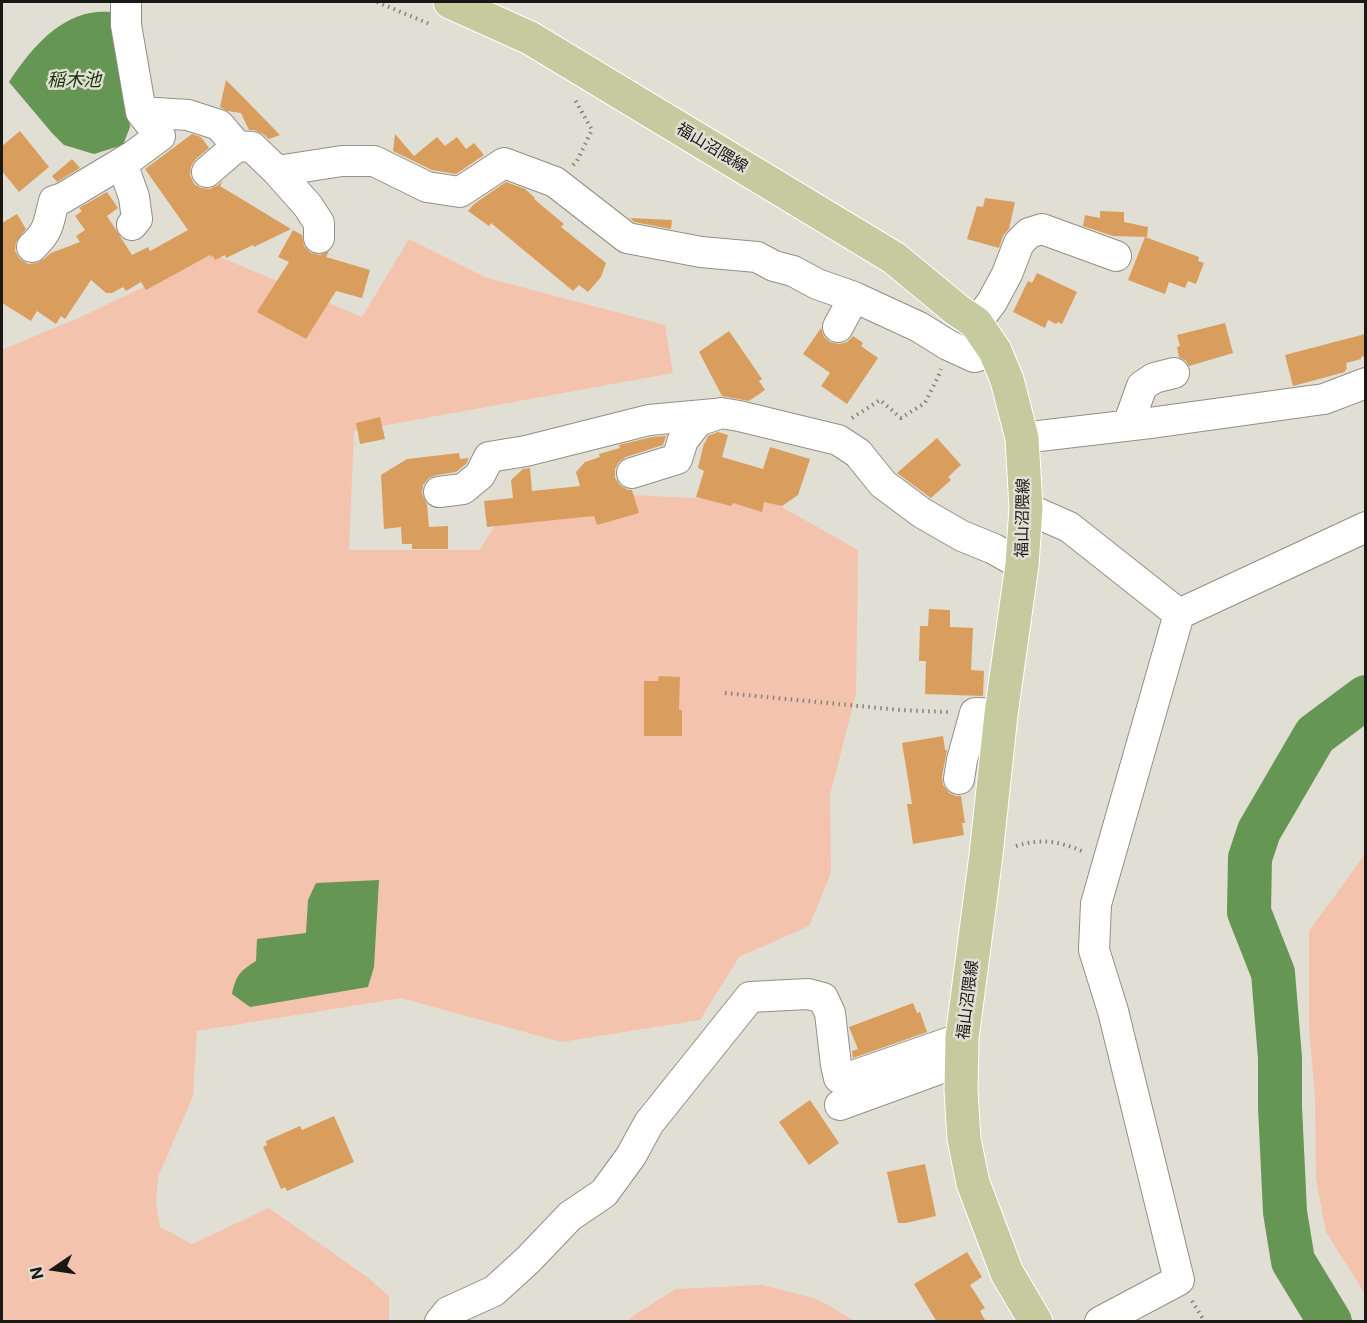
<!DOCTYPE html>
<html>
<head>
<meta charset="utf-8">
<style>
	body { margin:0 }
	#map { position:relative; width:1367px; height:1323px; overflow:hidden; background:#e1ded4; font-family:Inter,sans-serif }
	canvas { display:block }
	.frame { position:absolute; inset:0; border:3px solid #191815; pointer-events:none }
	.north { position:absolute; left:24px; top:1239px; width:60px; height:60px; -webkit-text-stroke:4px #e1ded4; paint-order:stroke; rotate:257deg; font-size:16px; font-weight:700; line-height:24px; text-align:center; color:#191815 }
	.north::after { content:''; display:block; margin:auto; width:21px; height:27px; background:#191815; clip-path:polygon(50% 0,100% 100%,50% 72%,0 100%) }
</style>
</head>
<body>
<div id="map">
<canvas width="1367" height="1323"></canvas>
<div class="frame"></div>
<div class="north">N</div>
</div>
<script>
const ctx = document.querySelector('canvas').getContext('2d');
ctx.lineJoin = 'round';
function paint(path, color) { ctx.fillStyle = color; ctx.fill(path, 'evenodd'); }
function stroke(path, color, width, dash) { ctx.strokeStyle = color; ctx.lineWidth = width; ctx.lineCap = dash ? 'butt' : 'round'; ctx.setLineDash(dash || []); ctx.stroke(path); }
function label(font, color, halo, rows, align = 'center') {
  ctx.font = font + ' Inter,"Noto Sans JP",sans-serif'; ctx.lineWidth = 5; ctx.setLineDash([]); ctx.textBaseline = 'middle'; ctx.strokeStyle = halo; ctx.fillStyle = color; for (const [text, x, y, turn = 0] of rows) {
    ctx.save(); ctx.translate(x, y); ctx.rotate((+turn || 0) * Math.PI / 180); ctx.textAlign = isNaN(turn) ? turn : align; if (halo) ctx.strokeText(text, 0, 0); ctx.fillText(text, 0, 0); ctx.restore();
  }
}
paint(new Path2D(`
	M 409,239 L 487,278 L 665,325 L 673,373 L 354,431 L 349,550 L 479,550 L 502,516 L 631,495 L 773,502 L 858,550 L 856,694 L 830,795 L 831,873 L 809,926 L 739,957 L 700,1020 L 561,1042 L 401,998 L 197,1031 L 193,1096 L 158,1177 L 156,1202 L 160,1227 L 192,1244 L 269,1208 L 367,1277 L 389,1296 L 389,1321 L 2,1322 L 2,350 L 85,315 L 213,254 L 362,317 Z
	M 1365,854 L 1365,1294 L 1326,1232 L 1316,1179 L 1315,1098 L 1309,1028 L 1309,931 Z
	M 762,1285 L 817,1299 L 855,1321 L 628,1321 L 634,1315 L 676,1289 Z`), '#f4c3ad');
paint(new Path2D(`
	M 119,12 L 130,127 L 123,145 L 94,154 L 64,145 L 52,133 L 9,82 C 28,53 54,20 90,13 C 99,11 110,12 119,12 Z
	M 379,880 L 374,967 L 368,987 L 250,1007 L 232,994 C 236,975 240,971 256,961 L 257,939 L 306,933 L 308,900 L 316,883 Z`), '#659654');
stroke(new Path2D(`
	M 1330,1322 L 1293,1261 L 1285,1212 L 1280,1107 L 1280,1058 L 1273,973 L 1249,912 L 1250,858 L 1259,831 L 1315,735 L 1366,697`), '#659654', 44);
paint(new Path2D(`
	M 226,80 L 241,95 L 280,135 L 269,139 L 263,134 L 254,130 L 249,130 L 241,113 L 227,111 L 220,107 Z
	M 20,131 L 49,167 L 19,192 L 2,171 L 2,146 Z
	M 192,134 L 201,137 L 209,148 L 196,159 L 191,166 L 190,175 L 194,184 L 201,188 L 210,189 L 218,185 L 223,181 L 220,186 L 291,229 L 254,247 L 253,245 L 226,258 L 225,255 L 215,260 L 213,256 L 211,257 L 210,255 L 146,290 L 141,282 L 126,291 L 123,287 L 112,293 L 106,293 L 91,280 L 65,319 L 61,316 L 56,324 L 37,311 L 31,321 L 2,303 L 2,223 L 17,214 L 26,229 L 16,242 L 15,251 L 20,259 L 28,264 L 37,263 L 44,259 L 51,253 L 80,242 L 76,236 L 85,230 L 75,216 L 82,211 L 79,208 L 107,192 L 118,208 L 107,216 L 132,255 L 148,247 L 150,251 L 188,230 L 145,169 Z
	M 395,134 L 414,156 L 437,137 L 445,146 L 457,137 L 466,149 L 474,143 L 484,155 L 456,174 L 432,170 L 393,151 Z
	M 72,159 L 80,168 L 57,182 L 52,176 Z
	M 506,182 L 525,189 L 535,198 L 534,199 L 564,224 L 561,227 L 606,263 L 601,277 L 588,292 L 579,285 L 573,291 L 491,223 L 489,226 L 468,211 L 474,204 Z
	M 985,198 L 1015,202 L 1009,229 L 1003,236 L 999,248 L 967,239 L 977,206 L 983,207 Z
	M 1100,211 L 1124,212 L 1124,222 L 1148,227 L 1147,237 L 1113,236 L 1083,226 L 1085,215 L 1100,218 Z
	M 630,218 L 672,220 L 671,229 L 634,222 Z
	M 293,230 L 302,235 L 304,246 L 311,253 L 320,255 L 329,251 L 326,257 L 370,270 L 362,298 L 336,291 L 306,339 L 257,312 L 289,262 L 278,257 Z
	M 1145,237 L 1199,257 L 1198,261 L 1204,263 L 1196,284 L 1188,281 L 1185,288 L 1169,282 L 1165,294 L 1128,280 Z
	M 1037,273 L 1077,292 L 1062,324 L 1058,322 L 1056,324 L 1048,320 L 1045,328 L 1013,312 L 1028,281 L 1032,283 Z
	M 1225,323 L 1233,353 L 1189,366 L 1186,361 L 1179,357 L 1177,347 L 1180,346 L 1177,335 Z
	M 821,328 L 824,337 L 830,342 L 839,344 L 847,342 L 853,336 L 863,343 L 861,346 L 878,358 L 847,404 L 821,386 L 830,373 L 803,354 Z
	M 729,331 L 762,379 L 759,381 L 765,390 L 749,401 L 722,396 L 699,352 Z
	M 1365,334 L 1365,356 L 1361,357 L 1361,359 L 1346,363 L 1347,369 L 1345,370 L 1345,372 L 1293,386 L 1285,355 Z
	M 380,417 L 385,439 L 360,444 L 356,423 Z
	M 718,432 L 728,435 L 722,457 L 763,469 L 770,447 L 810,459 L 798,495 L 782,506 L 764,502 L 762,512 L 733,503 L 731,506 L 696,497 L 704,471 L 698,468 L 704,443 L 705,443 L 708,436 Z
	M 666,436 L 663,445 L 626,457 L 619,462 L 615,469 L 615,478 L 620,485 L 628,490 L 632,490 L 639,513 L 597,525 L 594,516 L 487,527 L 484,501 L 513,498 L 511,480 L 523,469 L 530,468 L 532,491 L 580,486 L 576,472 L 585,462 L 600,457 L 599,454 L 620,448 L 619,445 L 652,437 Z
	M 937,438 L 961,465 L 948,477 L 951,480 L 931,498 L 897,473 Z
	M 459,453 L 460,459 L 469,458 L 466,464 L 456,472 L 437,475 L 429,478 L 423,485 L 422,494 L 427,504 L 429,527 L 448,526 L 448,549 L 412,549 L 412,544 L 402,544 L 401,527 L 384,529 L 381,475 L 407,459 Z
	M 929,609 L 950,610 L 950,627 L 973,628 L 971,670 L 984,671 L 983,696 L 925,694 L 926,661 L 919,661 L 920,626 L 928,626 Z
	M 659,676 L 680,677 L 679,710 L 682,710 L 682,736 L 644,736 L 644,681 L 658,681 Z
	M 943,736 L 945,750 L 947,750 L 942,776 L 943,785 L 949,793 L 956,796 L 961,796 L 965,823 L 962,823 L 964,835 L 913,844 L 907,804 L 912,804 L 902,743 Z
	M 913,1003 L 917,1013 L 920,1012 L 927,1032 L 853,1058 L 852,1051 L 858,1049 L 849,1027 Z
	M 810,1100 L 839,1143 L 809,1165 L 779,1122 Z
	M 334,1116 L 354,1162 L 287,1191 L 285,1187 L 281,1189 L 263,1147 L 267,1145 L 266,1141 L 300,1126 L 302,1130 Z
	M 925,1164 L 936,1216 L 906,1223 L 898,1223 L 887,1172 Z
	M 967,1252 L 982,1277 L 970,1285 L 985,1308 L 980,1311 L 986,1322 L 937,1322 L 914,1284 Z`), '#d99e5d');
const minor = new Path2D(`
	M 141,112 L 188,115 L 219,125 L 237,146 L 252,147 L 277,171 L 342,161 L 374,161 L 427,187 L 460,192 L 504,163 L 555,182 L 627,238 L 701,252 L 757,257 L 774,266 L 793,271 L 817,284 L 854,297 L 919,327 L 948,345 L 974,357 L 995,351
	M 122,163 L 134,197 L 137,219 L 132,225
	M 277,171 L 308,206 L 319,223 L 319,238
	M 207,172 L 237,146
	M 32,247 C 50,230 48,223 54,201 L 63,198 L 133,156 L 160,136 L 141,112 L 126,25 L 126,2
	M 976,323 L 992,302 L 1007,274 L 1019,243 L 1029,233 L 1042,229 L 1116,256
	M 838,327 L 854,297
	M 1128,425 L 1142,386 L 1154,378 L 1174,373
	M 1022,438 L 1150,423 L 1324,399 L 1366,383
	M 632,473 L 677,459 L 683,440 L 698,421 L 721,413 L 739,416 L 838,440 L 858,453 L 883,484 L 922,513 L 962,536 L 994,549 L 1022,565
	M 439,492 L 463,489 L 480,475 L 489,457 L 526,451 L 649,420 L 715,414
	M 1026,508 L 1069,527 L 1179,614
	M 959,779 L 962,760 L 975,713 L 1001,714
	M 840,1105 L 961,1061
	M 440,1322 L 448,1312 L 494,1291 L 528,1260 L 570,1216 L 604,1193 L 631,1156 L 649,1123 L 750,997 L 808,994 L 823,998 L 830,1013 L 836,1065 L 839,1078 L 850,1077 L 962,1038
	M 1100,1322 L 1179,1280 L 1113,1011 L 1094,950 L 1096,904 L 1179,614 L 1366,527`);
const major = new Path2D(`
	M 450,2 L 530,38 L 894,258 L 957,310 L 976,323 L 995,351 L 1007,380 L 1022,438 L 1026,508 L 1022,565 L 1001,714 L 986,855 L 962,1038 L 961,1090 L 964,1139 L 973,1183 L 1007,1273 L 1036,1322`);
stroke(minor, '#938f86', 32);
stroke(major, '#fff', 35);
stroke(new Path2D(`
	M 377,2 L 432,25
	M 573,165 L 577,161 L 592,130 L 574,98
	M 852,418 L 880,400 L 901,418 L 925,403 L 938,377 L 941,369
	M 725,693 L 900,710 L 949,712
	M 1016,846 C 1043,838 1058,841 1084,852
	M 1192,1301 L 1205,1322`), '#85827c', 4, [1.5, 4.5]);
stroke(minor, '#fff', 30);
stroke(major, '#c5ca9f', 33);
label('16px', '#191815', '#e1ded4', [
	["福山沼隈線",712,148,31],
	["福山沼隈線",1023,518,-89],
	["福山沼隈線",968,1000,-83]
]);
label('italic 18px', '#143505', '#e1ded4', [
	["稲木池",74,81]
]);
</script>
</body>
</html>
